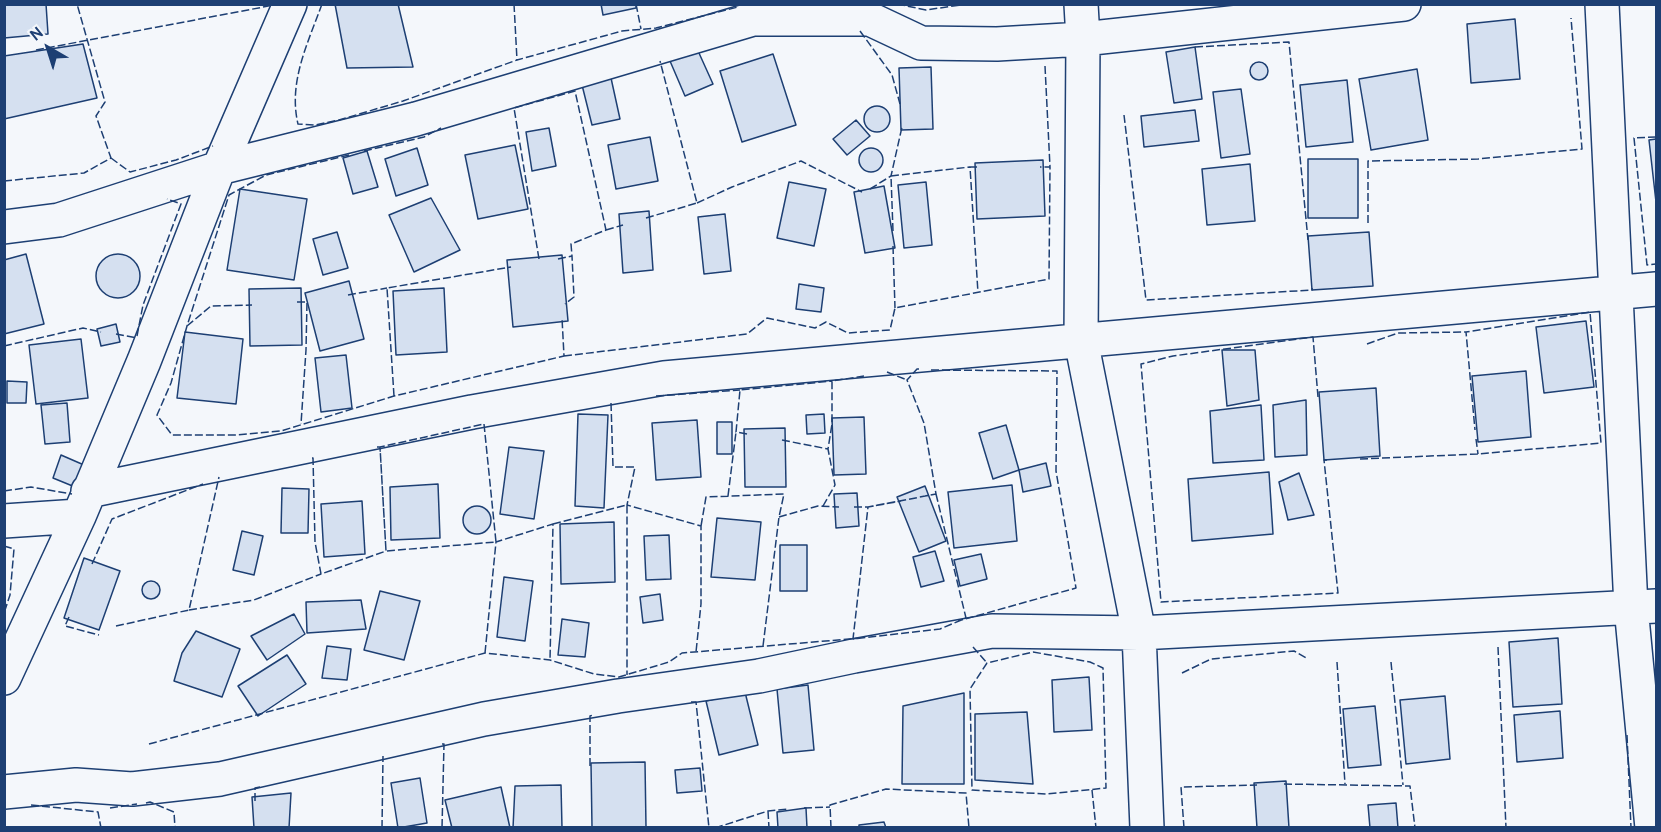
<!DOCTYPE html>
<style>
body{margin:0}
#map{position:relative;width:1661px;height:832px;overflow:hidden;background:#f4f7fb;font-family:Cabin,sans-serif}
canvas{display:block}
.frame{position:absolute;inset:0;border:6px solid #1d3f73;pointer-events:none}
.north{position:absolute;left:18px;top:18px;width:60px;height:60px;-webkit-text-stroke:4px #f4f7fb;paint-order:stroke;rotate:321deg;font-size:16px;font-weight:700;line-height:24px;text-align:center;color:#1d3f73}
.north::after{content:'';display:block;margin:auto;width:21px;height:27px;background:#1d3f73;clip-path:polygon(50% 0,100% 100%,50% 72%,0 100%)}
</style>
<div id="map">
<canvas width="1661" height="832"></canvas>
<div class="frame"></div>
<div class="north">N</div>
</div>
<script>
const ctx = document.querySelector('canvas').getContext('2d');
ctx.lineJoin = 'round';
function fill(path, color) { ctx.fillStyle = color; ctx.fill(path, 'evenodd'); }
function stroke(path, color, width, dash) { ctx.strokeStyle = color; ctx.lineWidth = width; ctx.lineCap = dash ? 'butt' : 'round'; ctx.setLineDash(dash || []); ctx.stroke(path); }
const building = new Path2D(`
 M4,4H46L48,34L4,38Z
 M335,4H398L413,67L347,68Z
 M601,4H636V8L603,15Z
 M1515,19L1520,79L1471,83L1467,24Z
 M694,42L713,84L685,96L667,54Z
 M83,44L97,98L4,119V56Z
 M1195,47L1202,99L1174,103L1166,52Z
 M773,54L796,125L742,142L720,71Z
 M1250 71a9 9 0 1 1 18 0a9 9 0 1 1-18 0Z
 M931,67L933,129L901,130L899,68Z
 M1417,69L1428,140L1371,150L1359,79Z
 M611,78L620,119L592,125L582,85Z
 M1347,80L1353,142L1306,147L1300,85Z
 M1241,89L1250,154L1221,158L1213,92Z
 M864 119a13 13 0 1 1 26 0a13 13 0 1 1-26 0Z
 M1195,110L1199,141L1144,147L1141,116Z
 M856,120L870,136L847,155L833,139Z
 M549,128L556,166L532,171L526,132Z
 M650,137L658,181L616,189L608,145Z
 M1656,139V202L1649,140Z
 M515,145L528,209L478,219L465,155Z
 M417,148L428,185L396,196L385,159Z
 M859 160a12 12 0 1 1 24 0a12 12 0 1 1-24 0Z
 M367,151L378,187L353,194L343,158Z
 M1308,159H1358V218H1308Z
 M1043,160L1045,216L977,219L975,163Z
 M1250,164L1255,221L1207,225L1202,169Z
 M789,182L826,189L814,246L777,238Z
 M926,182L932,245L904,248L898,185Z
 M884,186L895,248L865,253L854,192Z
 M240,189L307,199L294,280L227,270Z
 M431,198L460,250L414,272L389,215Z
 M649,211L653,270L623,273L619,214Z
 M725,214L731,271L704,274L698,217Z
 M337,232L348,268L323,275L313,239Z
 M1369,232L1373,286L1312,290L1308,236Z
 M26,254L44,324L4,334V260Z
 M96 276a22 22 0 1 1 44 0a22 22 0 1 1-44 0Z
 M562,255L568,321L513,327L507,260Z
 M349,281L364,339L320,351L305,293Z
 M799,284L824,288L821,312L796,309Z
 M301,288L302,345L250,346L249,289Z
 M444,288L447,352L396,355L393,291Z
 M1586,321L1594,387L1544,393L1536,327Z
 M116,324L120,342L101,346L97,329Z
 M185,332L243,339L236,404L177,398Z
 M81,339L88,398L36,404L29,345Z
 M1222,350H1255L1259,400L1227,406Z
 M346,355L352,408L321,412L315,358Z
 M1526,371L1531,437L1478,442L1472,376Z
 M7,381L27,382L26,403H7Z
 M1376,388L1380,456L1324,460L1319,392Z
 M1306,400L1307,455L1275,457L1273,405Z
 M67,403L70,442L45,444L41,405Z
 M1261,405L1264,460L1213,463L1210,411Z
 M578,414L608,415L604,508L575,506Z
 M824,414L825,433L807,434L806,415Z
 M864,417L866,474L834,475L832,418Z
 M697,420L701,477L656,480L652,423Z
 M717,422H732V454H717Z
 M1006,425L1019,470L993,479L979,433Z
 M785,428L786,487H745L744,429Z
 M509,447L544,451L534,519L500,514Z
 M61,455L84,465L75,487L53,478Z
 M1046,463L1051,486L1023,492L1019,470Z
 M1269,472L1273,534L1192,541L1188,479Z
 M1299,473L1314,515L1288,520L1279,482Z
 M438,484L440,538L391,540L390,487Z
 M1012,485L1017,541L954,548L948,492Z
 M925,486L946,541L919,552L897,497Z
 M282,488L309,489L308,533H281Z
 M857,493L859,526L836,528L834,494Z
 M362,501L365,554L324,557L321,504Z
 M463 520a14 14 0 1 1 28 0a14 14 0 1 1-28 0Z
 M717,518L761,522L755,580L711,577Z
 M614,522L615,582L561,584L560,524Z
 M242,531L263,536L254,575L233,570Z
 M669,535L671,579L646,580L644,536Z
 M780,545H807V591H780Z
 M935,551L944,581L921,587L913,557Z
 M981,554L987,579L960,586L954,560Z
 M84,558L120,571L99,630L64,618Z
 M504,577L533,581L525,641L497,637Z
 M142 590a9 9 0 1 1 18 0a9 9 0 1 1-18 0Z
 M380,591L420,601L404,660L364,650Z
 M660,594L663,620L643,623L640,597Z
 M361,600L366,629L307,633L306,602Z
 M294,614L305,634L267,660L251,636Z
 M562,619L589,623L585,657L558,655Z
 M196,631L240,649L222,697L174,681L182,653Z
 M1558,638L1562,704L1513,707L1509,642Z
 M327,646L351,649L347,680L322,678Z
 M287,655L306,684L258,716L238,686Z
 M1089,677L1092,730L1054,732L1052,680Z
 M808,685L814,750L783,753L777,689Z
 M745,692L758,745L719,755L706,701Z
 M964,693V784H902L903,706Z
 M1445,696L1450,759L1406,764L1400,700Z
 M1375,706L1381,765L1348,768L1343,709Z
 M1560,711L1563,758L1517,762L1514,715Z
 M1027,712L1033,784L975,780V714Z
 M645,762L646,827H592L591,763Z
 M700,768L702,791L677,793L675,770Z
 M420,778L427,823L398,828L391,783Z
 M1286,781L1289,828H1257L1254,783Z
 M561,785L562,828H513L515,786Z
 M501,787L510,828H452L445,800Z
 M291,793L289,828H254L252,797Z
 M1396,803L1398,828H1370L1368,805Z
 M806,808L807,828H778L777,812Z
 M884,822L886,828H859V825Z`);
fill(building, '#d5e0f0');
stroke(building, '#1d3f73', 1.5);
const minor = new Path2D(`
 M1081,4L1083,39L1081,340L1139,633L1147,828
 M1602,4L1631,607L1652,828
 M4,227L59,220L219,168L416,119L753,19H870L921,43L997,44L1083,39L1404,4
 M88,491L472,412L664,378L1656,289
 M4,521L79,516
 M4,678L79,516L144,361L219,168L290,4
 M4,792L76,785L132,789L220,779L484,719L618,696L759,676L854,656L992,631L1139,633L1656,606`);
stroke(minor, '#1d3f73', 36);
stroke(minor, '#f4f7fb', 33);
stroke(new Path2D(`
 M322,4C308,43 288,82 298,124L315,125L339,120L403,101L517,60L622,31L656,28L738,7
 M514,4L517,60
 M636,4L641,29
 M897,4L926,10L967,4
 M860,31L892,75L900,104
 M1195,47L1289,42L1308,240
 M36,50L274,5
 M1045,66L1050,167
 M1124,115L1146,300L1312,290V288
 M1656,137L1634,138L1647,265L1656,264
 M364,151L424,137L441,128
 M349,155L266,175L229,195L187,326L171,383L157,415L172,435H236L281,431L394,396L564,356L562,318
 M111,158L130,172L176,160L213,146
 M977,167H970L978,293
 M4,181L84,173L111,158L96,116L105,102L77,4
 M870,189L891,176L902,127
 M697,203L732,187L801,161L862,192
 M646,218L697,203L660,61
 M1368,223V161L1478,159L1582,149L1571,18
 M606,230L623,225
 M893,231L891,176L970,167
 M893,246L895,308
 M539,259L514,108L575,91L606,230L571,244L572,256
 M558,259L572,256L574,297L565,304
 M348,295L387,288
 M297,302H307L306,350L301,424
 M187,326L211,306L252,305
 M116,334L137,338
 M137,336L143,305L181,204L167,199
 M1367,344L1398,333L1466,332
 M4,346L83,328L101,332
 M564,356L747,334L767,318L815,328L826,322L848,333L890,330L895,308L1049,279L1050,167H1040
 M919,369H917L907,380L924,423L936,494L925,496
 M931,370L1057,371L1056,471L1076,588L958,621
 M887,372L907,380
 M394,396L387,288L511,267
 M656,396L740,390
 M1318,397L1313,337L1173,356L1141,364L1161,602L1338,593L1324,460H1327
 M611,403L613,467H635L627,505L701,526V604L696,652
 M484,424L496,542L386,551L380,447Z
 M747,434L736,432L740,390L832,381
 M1476,439L1478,454
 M782,440L828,449
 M312,458H313L315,542L321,574L386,551L380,447H377
 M1360,459L1478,454L1601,443L1590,312L1466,332L1475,430
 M4,491L31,487L72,494
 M936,494L966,618L940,629L853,639L868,507Z
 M728,496L736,432
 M823,506L835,485L828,449L832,424V381L864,376
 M854,507H868L901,501
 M779,517L818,506L839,507
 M553,524L627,505V675
 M701,526L706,497L784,494L779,517L763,646
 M4,546L14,549L10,595L4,613
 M92,564L112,519L203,484
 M189,610L254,600L321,574
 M69,617L65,626L99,635
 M116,626L189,610L219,477
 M973,647L987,663
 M1498,647L1506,828
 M1033,652L1090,662L1103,668L1106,788L1047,794L972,790L970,689L987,663Z
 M485,653L496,542L553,524L550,660
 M1337,662L1345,784
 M1391,662L1403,785
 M1182,673L1211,659L1294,651L1308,659
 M691,702H696L709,828
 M1627,735L1631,828
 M149,744L485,653L550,660L594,674L619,677L669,662L682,653L861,638
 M442,744H444L442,828
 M590,766V716L593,715
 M1284,784L1410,786L1415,828
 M1092,790L1096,828
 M255,801V788L260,787
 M146,803L150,802L174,812L175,828
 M31,805L98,812L101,828
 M110,808L137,804
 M804,808L830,807
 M768,811L769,828
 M382,828L383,756
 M715,828L768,811L789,809
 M831,828L830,805L886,789L966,793L969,828
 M1184,828L1181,787L1257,785`), '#1d3f73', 1.5, [8, 3]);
</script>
